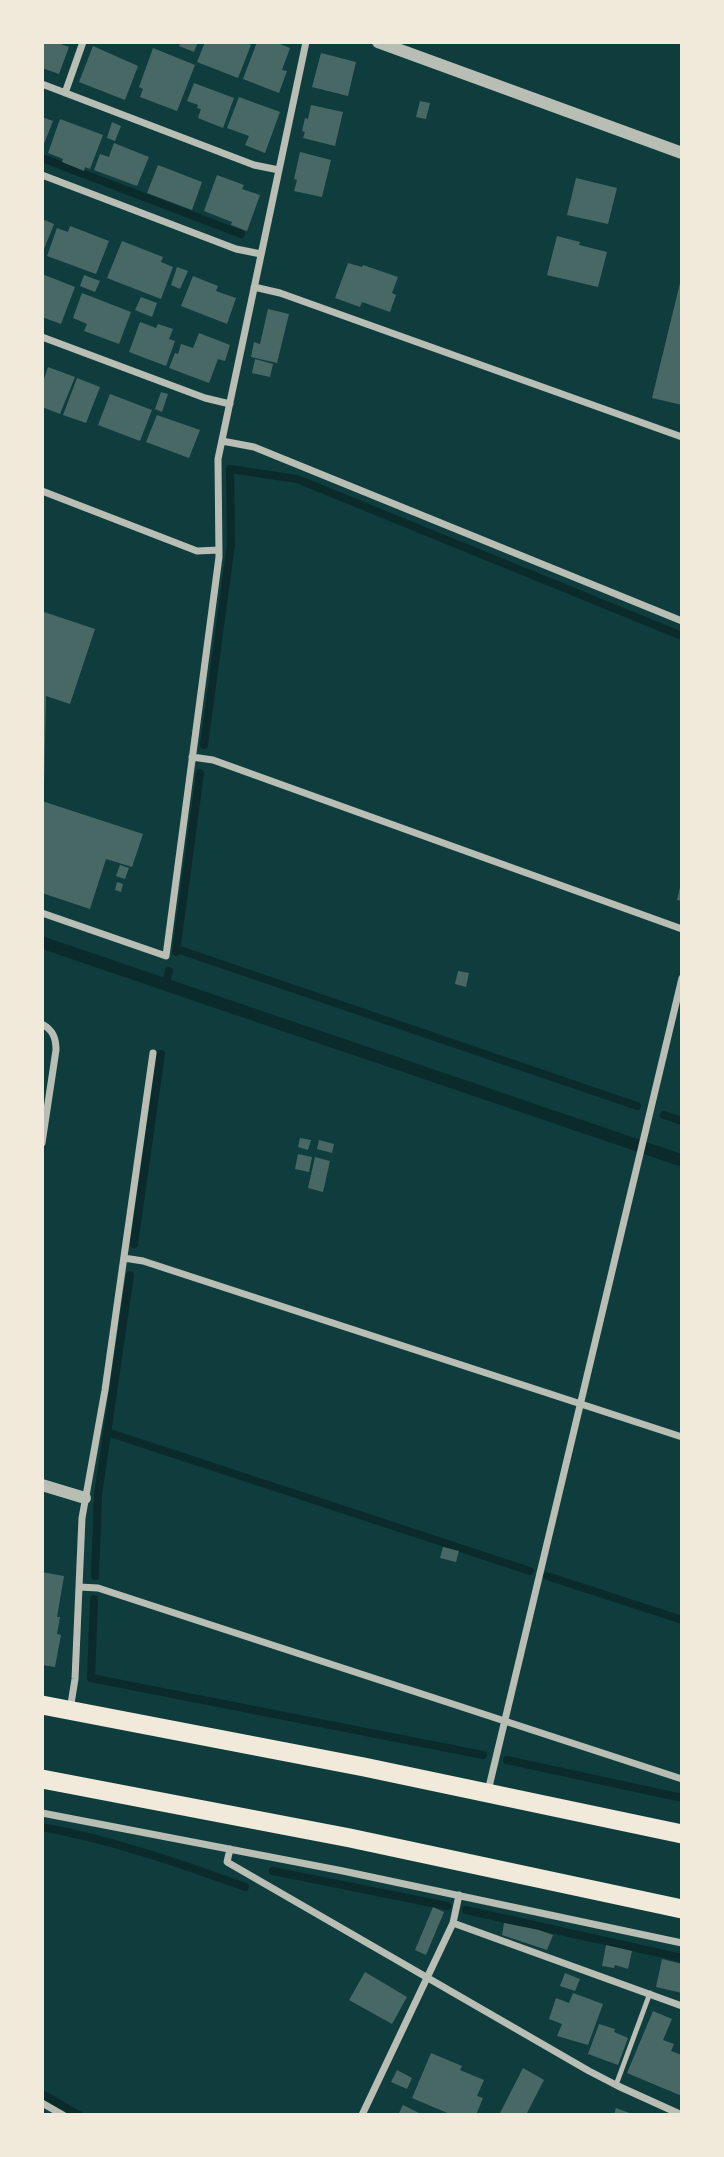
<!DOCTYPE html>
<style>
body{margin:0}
#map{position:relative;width:724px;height:2157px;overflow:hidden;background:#0f3d3e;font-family:Montserrat,sans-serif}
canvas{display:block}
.frame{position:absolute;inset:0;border:44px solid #f1e9da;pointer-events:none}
</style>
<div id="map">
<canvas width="724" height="2157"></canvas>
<div class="frame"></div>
</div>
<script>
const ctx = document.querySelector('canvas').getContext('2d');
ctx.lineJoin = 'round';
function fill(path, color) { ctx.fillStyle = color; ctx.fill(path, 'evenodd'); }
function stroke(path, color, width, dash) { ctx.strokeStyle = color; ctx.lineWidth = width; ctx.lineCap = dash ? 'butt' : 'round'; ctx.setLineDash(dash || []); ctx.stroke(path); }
fill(new Path2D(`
 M42,936L682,1154V1167L42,949Z`), '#0a2a2b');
stroke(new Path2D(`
 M42,158L241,234
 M204,745L231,544L230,469L297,479L682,636
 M177,949L637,1106
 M176,952L200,773
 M165,985L169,971
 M664,1115L682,1121
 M134,1244L161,1054
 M107,1432L530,1571
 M95,1576L98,1495L130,1275
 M547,1576L682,1620
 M94,1599L91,1678L483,1755
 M507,1760L682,1798
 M42,1827C112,1840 179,1863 245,1887
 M273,1871L447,1906
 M466,1910L682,1958
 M42,2094L79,2115`), '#0a2a2b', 8);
fill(new Path2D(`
 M42,42H55L69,47L59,74L42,68Z
 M181,42H198L194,52L179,46Z
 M205,42H244L251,45L238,78L197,62Z
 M257,42H275L290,48L282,70L287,71L279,93L243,79Z
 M93,46L138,66L125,100L79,82Z
 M153,48L195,65L177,111L140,97L143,89L139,87Z
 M321,53L356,62L348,96L312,87Z
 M194,83L234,98L223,128L198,118L201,109L197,108L198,105L187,101Z
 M239,97L280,112L265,153L245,145L249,136L227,128Z
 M420,101L430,103L426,119L416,117Z
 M311,105L343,112L335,146L303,138L305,132L302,131L305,118L308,119Z
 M42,117L53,121L42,149Z
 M60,119L103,135L90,169L85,167L84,171L62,162L63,159L48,153Z
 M112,122L121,126L115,141L107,138Z
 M114,143L149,157L137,186L94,170L100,154L109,157Z
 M300,152L331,160L322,197L294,191L297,180L294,179Z
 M158,165L202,182L192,210L147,193Z
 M217,175L244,185L242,189L260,195L247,231L231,225L232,222L204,211Z
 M576,178L617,188L608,224L567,215Z
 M42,219L54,224L42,254Z
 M70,226L109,241L96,274L47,256L57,228L68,232Z
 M557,236L580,242L579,245L607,252L598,287L547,275Z
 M122,241L163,257L161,262L173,267L161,299L107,278Z
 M348,263L362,267L363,265L398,277L392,293L396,295L390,312L362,302L360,307L335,298Z
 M177,267L188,271L180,289L171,285Z
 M42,274L75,287L61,324L42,317Z
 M84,275L100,281L95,292L80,286Z
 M193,276L218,286L216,291L236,298L227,324L181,306Z
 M681,279H682V405L652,398Z
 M82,293L131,312L119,344L84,331L87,324L73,318Z
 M141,297L157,303L152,317L135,310Z
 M268,309L289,314L277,363L251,357L254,342L260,344Z
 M140,322L156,328L158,324L173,329L169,339L175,341L166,366L129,352Z
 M199,333L230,345L225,361L218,359L209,383L169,368L175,353L178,354L181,344L193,348Z
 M255,359L273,364L270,377L252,373Z
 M48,367L75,377L60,414L42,407V385Z
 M77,378L100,387L86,423L63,415Z
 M161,392L168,394L162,412L155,409Z
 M110,394L152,410L140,441L98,425Z
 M157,415L200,430L189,458L146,442Z
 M44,612L95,629L70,704L46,696L44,787H42Z
 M42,801L143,834L132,867L106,859L90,909L42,893Z
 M120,865L129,868L125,879L116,876Z
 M117,882L123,884L121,892L115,890Z
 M681,883H682V901L677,900Z
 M458,971L469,973L466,987L455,984Z
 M300,1138L311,1140L308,1150L298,1147Z
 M319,1140L334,1144L332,1153L317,1149Z
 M298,1154L312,1157L309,1172L295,1169Z
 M315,1157L330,1161L323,1192L308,1188Z
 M443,1547L459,1551L456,1562L440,1558Z
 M42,1572L64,1576L57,1617H60L57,1634L61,1635L55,1667L42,1665Z
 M433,1907L444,1912L426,1955L415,1950Z
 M504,1923L539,1930L553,1935L547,1950L502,1935Z
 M606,1945L632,1951L628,1969L615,1965L614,1968L602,1966Z
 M662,1959L682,1964V1993L656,1987Z
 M365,1972L407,1997L392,2024L349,2000Z
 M565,1973L580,1979L575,1991L560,1986Z
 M573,1993L603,2004L588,2045L557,2036L562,2024L549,2019L556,1998L569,2003Z
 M653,2011L672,2019L663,2040L674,2044L671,2051L682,2055V2096L627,2073Z
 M599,2024L615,2029L614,2032L628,2038L618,2065L588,2054Z
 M431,2053L462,2066L460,2070L484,2080L477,2096L483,2098L476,2115H452L412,2098Z
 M523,2068L544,2080L526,2115L518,2113L499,2115Z
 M397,2070L412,2078L407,2089L391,2082Z
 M403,2105L423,2115H398Z
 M616,2108L635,2115H614Z`), '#486865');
stroke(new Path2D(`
 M616,2085L650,1993`), '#b8beb3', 5);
stroke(new Path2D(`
 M42,84L254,165L279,170
 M65,93L83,42
 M42,175L236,249L261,254
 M254,287L280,293L682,437
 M42,337L205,398L230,404
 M222,441L254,447L682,621
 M42,491L197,551L219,550
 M192,757L213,760L682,929
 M42,913L166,956L219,557L218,459L306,42
 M42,1024C53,1030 56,1038 56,1050L42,1143
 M124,1258L143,1261L682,1437
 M79,1587L98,1588L682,1779
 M70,1710L75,1679L82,1518L105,1390L153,1053
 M488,1791L682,978
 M42,1813L343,1871L682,1943
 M230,1849L227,1862L589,2071L618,2086L682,2115
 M453,1923L682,2006
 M42,2103L63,2115
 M362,2115L453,1923L459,1895`), '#b8beb3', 7);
stroke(new Path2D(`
 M378,42L682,153
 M42,1485L85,1498`), '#b8beb3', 12);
stroke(new Path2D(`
 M42,1705L364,1767L682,1834
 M42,1779L350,1838L682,1909`), '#f1e9da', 19);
</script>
